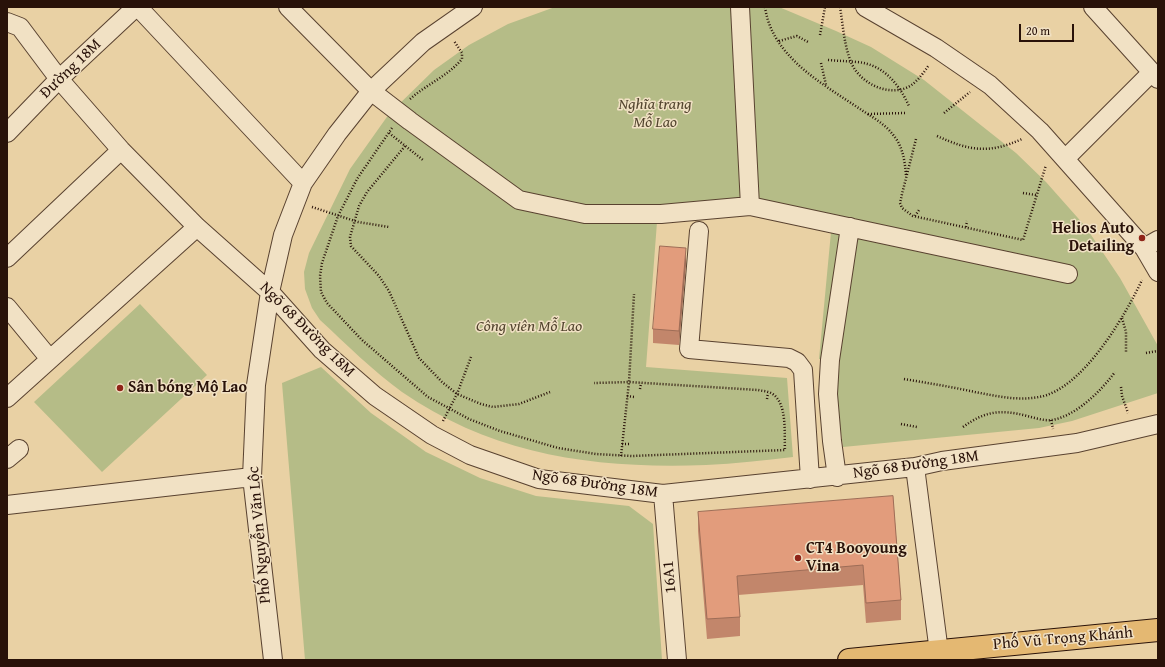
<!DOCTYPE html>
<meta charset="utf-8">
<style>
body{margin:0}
#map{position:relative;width:1165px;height:667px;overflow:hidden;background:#e9d1a4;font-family:"Gentium Book Plus",serif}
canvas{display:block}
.frame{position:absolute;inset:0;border:8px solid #291209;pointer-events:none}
.scale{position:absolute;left:1019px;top:24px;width:55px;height:18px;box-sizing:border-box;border:2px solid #291209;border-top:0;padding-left:5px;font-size:12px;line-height:14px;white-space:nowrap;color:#291209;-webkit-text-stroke:3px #f1e1c4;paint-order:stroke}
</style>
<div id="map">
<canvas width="1165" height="667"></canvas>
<div class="frame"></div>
<div class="scale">20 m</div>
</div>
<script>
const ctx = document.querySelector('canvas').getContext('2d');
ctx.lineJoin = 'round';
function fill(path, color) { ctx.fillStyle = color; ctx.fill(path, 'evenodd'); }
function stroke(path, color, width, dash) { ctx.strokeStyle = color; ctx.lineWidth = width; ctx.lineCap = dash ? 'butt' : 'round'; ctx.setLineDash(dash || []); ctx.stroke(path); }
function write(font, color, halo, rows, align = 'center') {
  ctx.font = font + ' "Gentium Book Plus",serif'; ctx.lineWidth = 3; ctx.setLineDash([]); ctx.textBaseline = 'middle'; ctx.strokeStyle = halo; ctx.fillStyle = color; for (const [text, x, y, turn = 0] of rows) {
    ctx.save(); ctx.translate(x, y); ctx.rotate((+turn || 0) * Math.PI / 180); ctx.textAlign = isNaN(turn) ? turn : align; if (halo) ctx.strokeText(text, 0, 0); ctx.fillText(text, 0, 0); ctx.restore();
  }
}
fill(new Path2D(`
 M555,7H779L836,31L871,47L924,80L1016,153L1046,182L1085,226L1120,278L1158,346V393L1072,421L1039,428L843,447L836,398L840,362L819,359L831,232L762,214L657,222L646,367L787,378L793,457C764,460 735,464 706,465C596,469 495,456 402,392C373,371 346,344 320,320L312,308L305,289L304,272L309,253L350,169L389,114L434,70L469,45L508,24Z
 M140,304L207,375L102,472L34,402Z
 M321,367L371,413L426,452L480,478L536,496L629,506L653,524L662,660H305L282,383Z`), '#b5bc87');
const minor = new Path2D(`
 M138,7L303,183
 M288,7L371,91L410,121L519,200L585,214H661L750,206L1068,274
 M740,7L750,206
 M865,7L936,48L990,85L1040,131L1144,248L1158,272
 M1093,7L1158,79
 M7,22L20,27L59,79L121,150L197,227L270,292L322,350L375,396L432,435L470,455L539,479L663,494L915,467L942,461L1077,443L1158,424
 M7,133L59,79L136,7
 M1065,159L1152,72
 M699,231L689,349L789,358L797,362L803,370L810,479
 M1144,248L1158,240
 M7,258L121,150
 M7,307L49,358
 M7,398L197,227
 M7,459L19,449
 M915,467L940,660
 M837,477L832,441L828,394L830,360L850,227
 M663,494L677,660
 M7,505L252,477
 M273,660L252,477L256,385L270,292L283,235L303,183L337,134L371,91L423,42L473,7`);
const major = new Path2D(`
 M849,660L1158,630`);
stroke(minor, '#594230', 20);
stroke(major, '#291209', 24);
stroke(new Path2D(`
 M765,7C772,58 825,85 863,111C874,118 886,125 894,136C903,147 905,162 906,176
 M840,7C843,25 844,45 851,62C859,83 889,98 910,86C918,81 924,72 929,65
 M820,35L825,7
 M779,41L797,36L808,42
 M828,60C838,61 847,61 857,62C883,64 899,84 909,106
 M821,63L826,85
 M410,99C427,84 448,76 462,59V53L454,41
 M944,113L970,92
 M868,114L905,113
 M392,128L357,179L338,216L322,263L320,276L321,292L327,303L362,340L428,397L469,419L500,431L558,448L596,454L632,456L785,450C784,434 788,402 771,393C767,391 762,391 758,390L629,382L594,383
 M389,133L423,160
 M937,136C970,151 989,154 1022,139
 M916,139L902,194L900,203L902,208L913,216L1023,240L1046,165
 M405,146L367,192L359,206L350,237L351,246L379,276L389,291L419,358L442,382L457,394L481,404L493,407L519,404L550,392
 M1023,193L1036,195
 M312,207L358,222L389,227
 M915,216L919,210
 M966,227L967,221
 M1122,318L1126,332V353
 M1146,353L1158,351
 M904,379C928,383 952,387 975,392C996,396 1017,401 1039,397C1082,390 1125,316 1142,280
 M1121,387L1122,396L1128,413
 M640,389L641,383
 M627,396L634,397
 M767,399L768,393
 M1051,420L1053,429
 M443,421L457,394L471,357
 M901,424L917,427
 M963,427C985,411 1001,409 1027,416C1035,418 1044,421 1052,420C1076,416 1101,391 1115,372
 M622,444H629
 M621,456L629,382L634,294`), '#291209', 2.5, [1, 2]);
stroke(minor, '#f1e1c4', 18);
stroke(major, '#e4b872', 22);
fill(new Path2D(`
 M686,263L679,345L653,343V329Z
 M893,496L901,600V620L866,623L863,585L738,595L740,617V636L707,639L698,531V512Z`), '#c2866b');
fill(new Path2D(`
 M686,248V263L679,345V331Z`), '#9e6d57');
const building = new Path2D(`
 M660,246L686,248L679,331L653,329Z
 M893,496L901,600L866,603L863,565L737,576L740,617L707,619L698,512Z`);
fill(building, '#e29c7c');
stroke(building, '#9e6d57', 1);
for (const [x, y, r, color] of [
 [1142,238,4,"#8f2418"],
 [120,388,4,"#8f2418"],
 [798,558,4,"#8f2418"]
]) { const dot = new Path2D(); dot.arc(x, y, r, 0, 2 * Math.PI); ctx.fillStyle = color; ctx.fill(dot); stroke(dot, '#f1e1c4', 1.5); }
write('16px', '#291209', '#f1e1c4', [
 ["Đường 18M",71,69,-44],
 ["Ngõ 68 Đường 18M",307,330,45],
 ["Ngõ 68 Đường 18M",916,465,-8],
 ["Ngõ 68 Đường 18M",595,484,8],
 ["Phố Nguyễn Văn Lộc",260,535,-95],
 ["16A1",670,577,-95],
 ["Phố Vũ Trọng Khánh",1063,639,-5]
]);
write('italic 16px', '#53452f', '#f1e1c4', [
 ["Nghĩa trang",655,105],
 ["Mỗ Lao",655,123],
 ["Công viên Mỗ Lao",529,327]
]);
write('bold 16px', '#291209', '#f1e1c4', [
 ["Helios Auto",1134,229,"right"],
 ["Detailing",1134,247,"right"],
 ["Sân bóng Mộ Lao",128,388],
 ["CT4 Booyoung",806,549],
 ["Vina",806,567]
], 'left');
</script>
